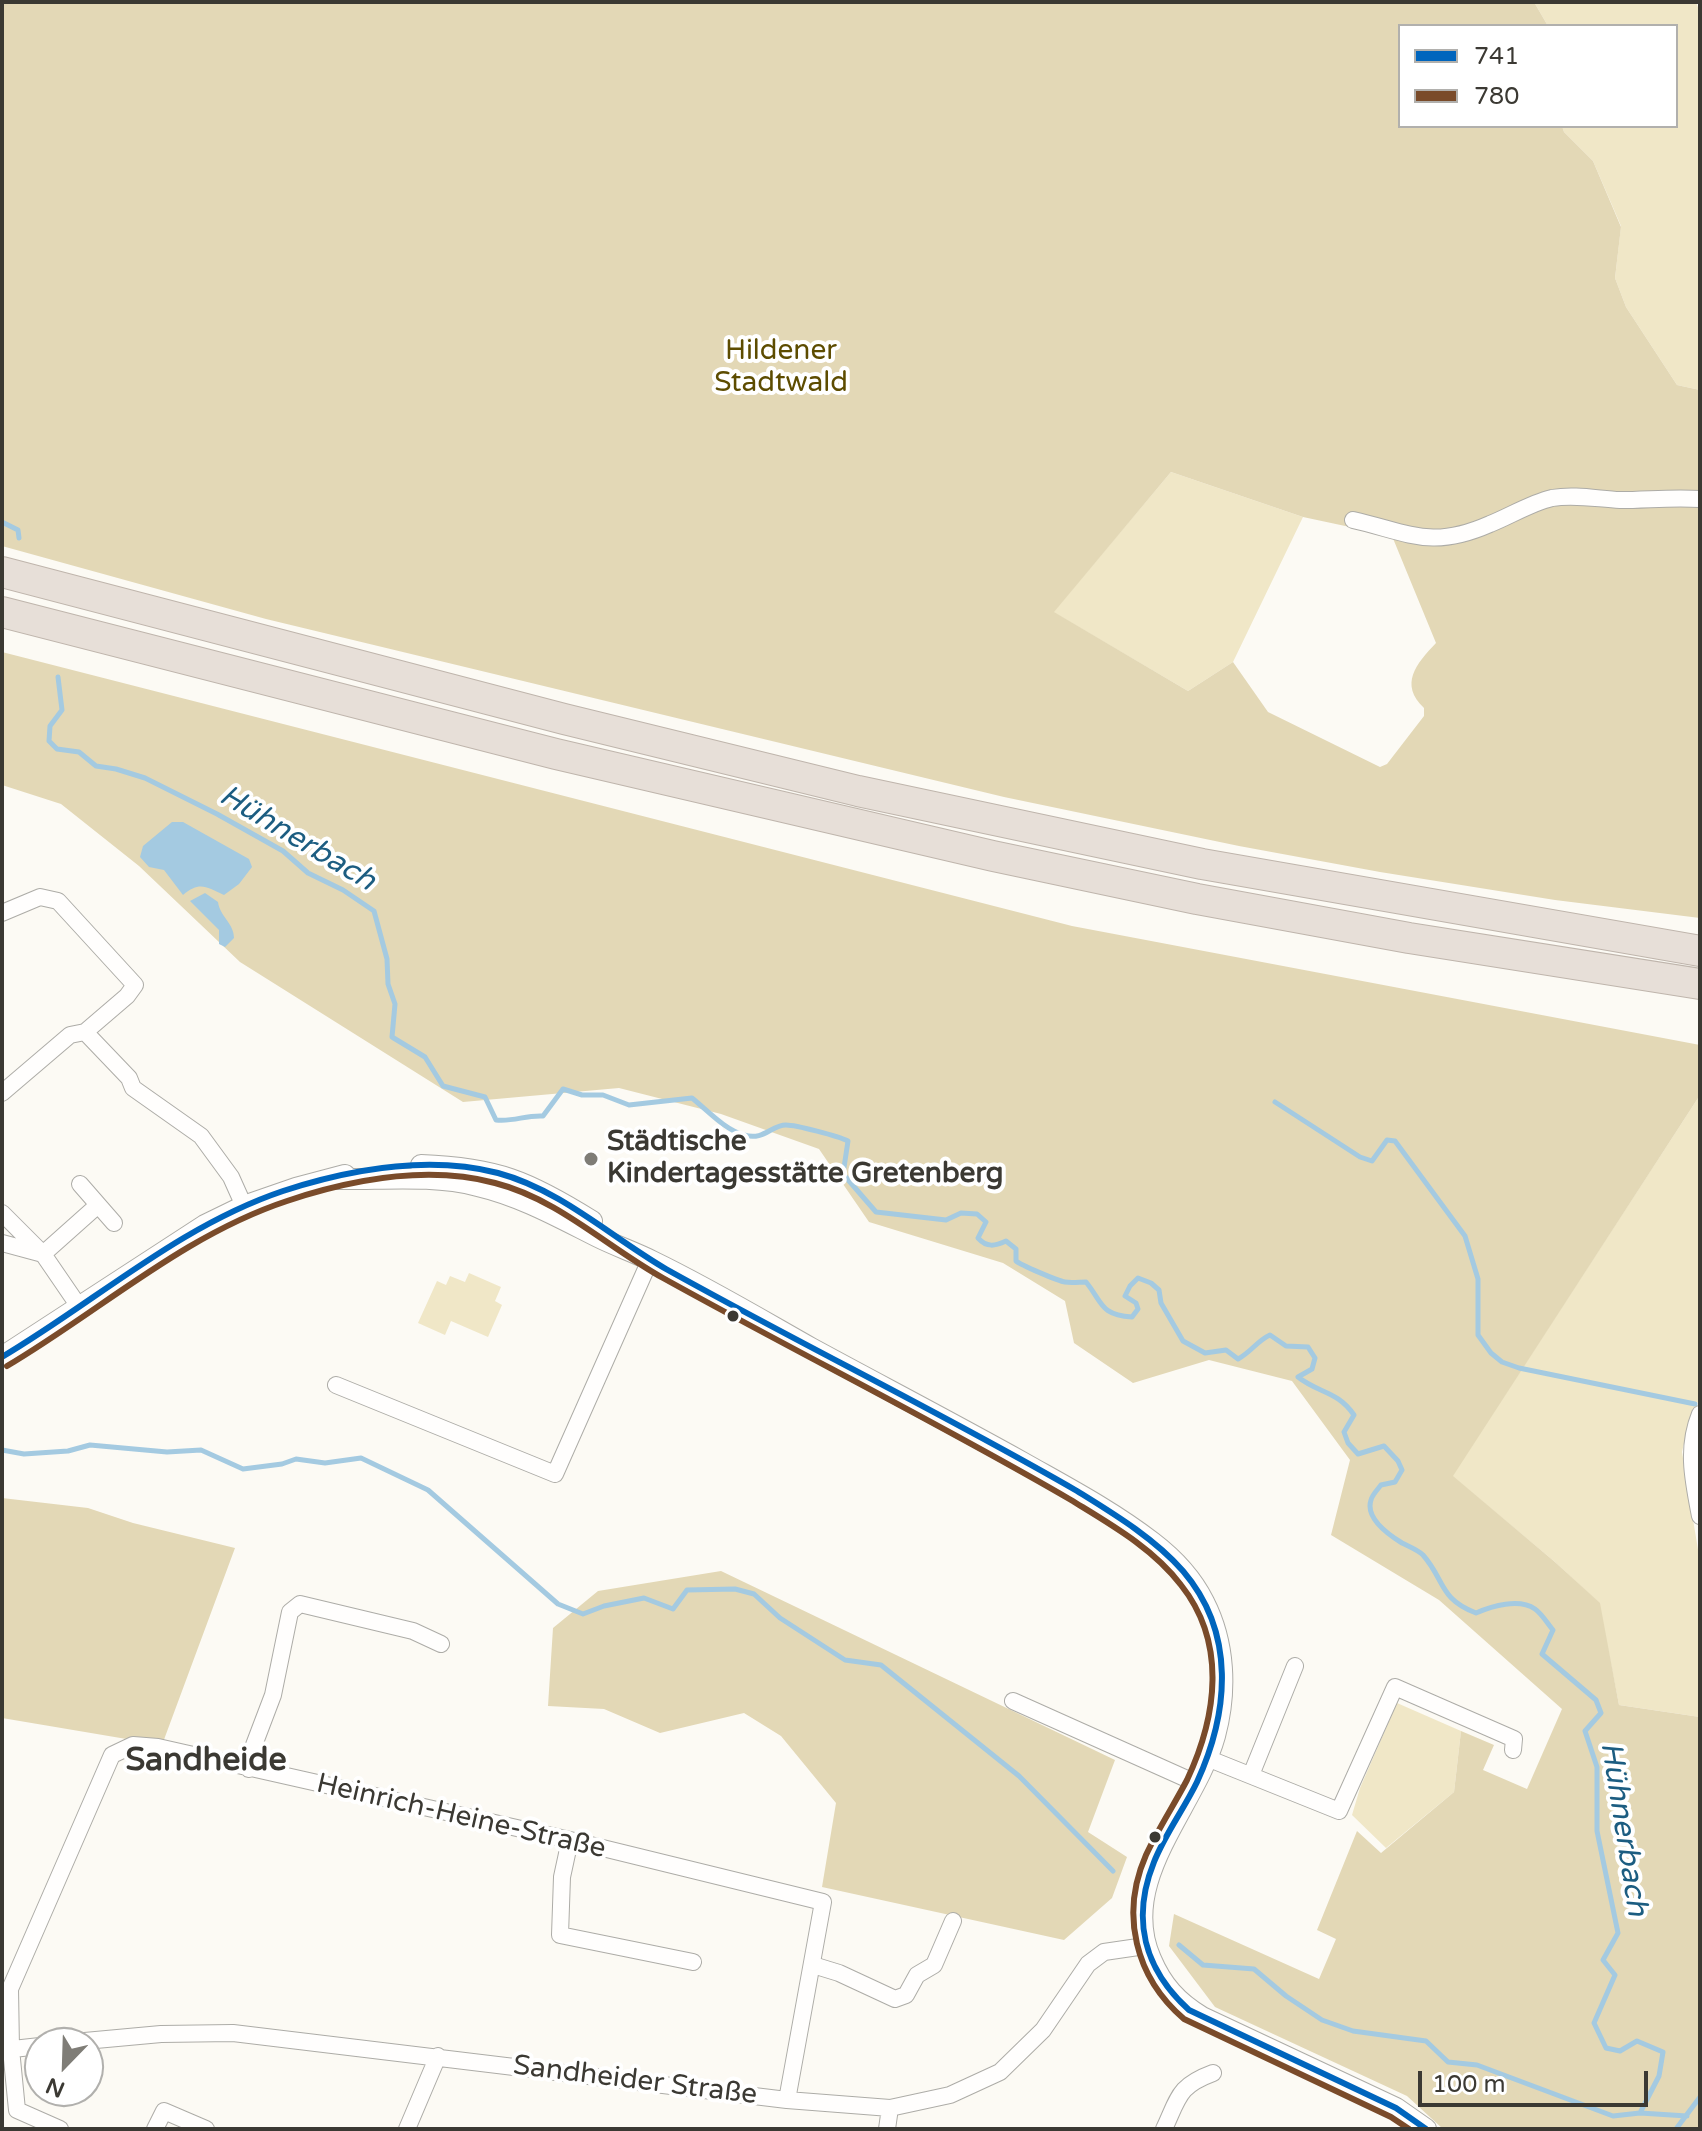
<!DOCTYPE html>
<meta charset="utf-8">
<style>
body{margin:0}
#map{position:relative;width:1702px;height:2131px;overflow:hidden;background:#fcfaf4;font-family:"Varela Round",sans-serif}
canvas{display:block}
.frame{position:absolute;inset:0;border:4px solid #3b3933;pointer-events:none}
.legend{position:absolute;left:1398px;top:24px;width:280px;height:104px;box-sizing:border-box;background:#fff;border:2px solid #b1b0ad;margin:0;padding:10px 14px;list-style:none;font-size:24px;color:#3b3933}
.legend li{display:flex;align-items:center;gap:16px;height:40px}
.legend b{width:40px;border:2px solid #b1b0ad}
.north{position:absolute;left:24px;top:2027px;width:80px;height:80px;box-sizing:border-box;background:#fff;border:2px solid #b1b0ad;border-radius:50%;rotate:203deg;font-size:22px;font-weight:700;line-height:32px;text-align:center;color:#3b3933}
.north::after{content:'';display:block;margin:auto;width:28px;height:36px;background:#7f7d77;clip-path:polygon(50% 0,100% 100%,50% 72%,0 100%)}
.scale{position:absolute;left:1418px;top:2071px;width:230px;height:36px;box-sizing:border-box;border:4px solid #3b3933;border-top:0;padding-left:10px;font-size:24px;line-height:28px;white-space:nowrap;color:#3b3933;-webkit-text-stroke:6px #fff;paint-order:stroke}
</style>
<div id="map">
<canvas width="1702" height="2131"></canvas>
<div class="frame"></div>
<ul class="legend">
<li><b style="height:10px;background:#0065bd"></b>741</li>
<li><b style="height:10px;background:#7a4b2a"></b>780</li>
</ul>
<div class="north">N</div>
<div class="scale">100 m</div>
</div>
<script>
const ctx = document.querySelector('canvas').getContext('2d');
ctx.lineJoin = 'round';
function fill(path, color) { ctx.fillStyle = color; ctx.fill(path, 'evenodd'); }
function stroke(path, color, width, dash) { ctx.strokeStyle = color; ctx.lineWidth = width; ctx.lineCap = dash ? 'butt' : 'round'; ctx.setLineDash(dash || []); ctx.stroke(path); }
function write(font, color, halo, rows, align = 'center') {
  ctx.font = font + ' "Varela Round",sans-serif'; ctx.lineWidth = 8; ctx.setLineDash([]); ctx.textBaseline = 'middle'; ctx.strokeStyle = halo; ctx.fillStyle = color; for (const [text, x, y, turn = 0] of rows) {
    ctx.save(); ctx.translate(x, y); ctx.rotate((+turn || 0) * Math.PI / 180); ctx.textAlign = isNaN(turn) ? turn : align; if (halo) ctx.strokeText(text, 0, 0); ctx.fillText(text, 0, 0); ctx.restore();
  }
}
fill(new Path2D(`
 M1534,2H1696L1700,13V390L1677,385L1626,307L1615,278L1621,226L1593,161L1564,132L1562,126H1676V26H1548Z
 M1171,472L1303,517L1233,662L1188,691L1053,612Z
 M1700,1095V1397L1688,1425L1682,1452L1700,1562V1717L1619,1705L1599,1603L1555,1562L1452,1476Z
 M469,1273L501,1287L495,1301L502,1305L488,1337L451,1321L445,1335L418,1323L437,1281L446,1285L450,1276L465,1282Z
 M1397,1703L1461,1731L1454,1792L1386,1848L1352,1815L1360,1788Z`), '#f0e7c7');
fill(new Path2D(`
 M2,2H1534L1548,26H1400V126H1562L1564,132L1593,161L1621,227L1615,278L1626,307L1677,385L1700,390V918L1555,900L1380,872L1239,846L1004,797L266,619L2,546ZM1171,472L1303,517L1392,536L1436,643C1416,664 1399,684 1424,708V716L1387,764L1380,767L1268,712L1233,662L1188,691L1054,612Z
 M2,652L1072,926L1700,1045V1095L1453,1476L1555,1562L1600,1603L1619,1705L1700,1717V2129H1443L1407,2096L1215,2007L1169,1946L1174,1914L1319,1979L1336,1939L1317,1930L1357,1831L1381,1853L1454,1792L1461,1731L1494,1745L1483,1770L1527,1789L1562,1709L1439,1600L1331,1535L1350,1460L1292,1381L1209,1360L1133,1383L1074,1343L1065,1301L1003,1263L869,1222L819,1149L721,1114L619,1088L463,1102L240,962L139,866L61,804L2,785Z
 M2,1498L88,1508L133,1523L235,1548L162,1745L2,1718Z
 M721,1571L1115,1760L1088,1832L1127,1857L1112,1898L1064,1940L822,1887L836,1803L781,1736L744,1713L660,1733L604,1709L548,1706L553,1628L598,1591Z`), '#e3d8b6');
fill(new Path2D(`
 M172,822H183L249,859L252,867L239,884L224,895C206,887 200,881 183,895L164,870L149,867L140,857L143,846Z
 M205,893L218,902C220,917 234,923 234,938L225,947L219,944V930L190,901Z`), '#a4cae1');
stroke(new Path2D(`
 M2,522L18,530L19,538
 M58,677L62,710L50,726L49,741L57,749L79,752L96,766L116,769L145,778L217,814L283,851L308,873L343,890L374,911L387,959L388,984L395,1004L392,1037L425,1057L443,1086L485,1097L496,1120C514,1122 525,1115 543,1116L563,1089L582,1095H603L629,1105L692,1098C707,1110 725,1130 744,1135C764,1141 771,1125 786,1125C796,1125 838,1136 848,1141L843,1174L876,1212L946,1220L961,1213L977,1214L986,1222L978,1238C987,1248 995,1246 1006,1241L1016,1249V1261C1021,1265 1058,1281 1065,1282C1071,1283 1080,1282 1086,1282C1103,1303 1100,1315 1132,1317L1138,1309L1136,1303L1125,1296L1130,1286L1138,1278L1151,1283L1159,1290L1161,1303L1183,1341L1205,1353L1226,1350L1238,1359C1251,1352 1257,1341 1270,1335L1286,1346L1308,1347L1315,1358L1312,1369L1298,1377C1318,1393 1338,1391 1354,1415L1344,1432L1348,1443L1358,1454L1384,1446L1398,1461L1402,1470L1395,1482L1381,1485C1378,1489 1372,1495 1371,1500C1365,1518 1389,1535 1402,1543C1408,1546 1418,1550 1423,1555C1445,1580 1439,1599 1476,1613C1492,1606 1519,1598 1535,1609C1542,1614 1548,1624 1553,1630L1542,1654L1596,1700L1601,1713L1585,1731L1597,1767V1831L1618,1933L1603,1960L1615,1975L1594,2023L1606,2048L1620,2051L1637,2041L1663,2052L1659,2076L1640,2113L1687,2116
 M1275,1102L1360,1157L1372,1161L1387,1140L1395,1141L1465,1236L1478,1279V1335L1491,1353L1502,1362L1519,1368L1695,1404
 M2,1450L24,1454L68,1451L90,1445L167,1452L201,1450L243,1469L282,1464L296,1459L325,1463L361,1458L428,1490L558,1604L583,1614L604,1606L644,1598L673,1609L687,1590L735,1589L754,1594L780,1618L845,1660L881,1665L1019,1776L1113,1871
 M1179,1945L1203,1965L1254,1969L1286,1996L1322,2020L1353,2031L1426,2041L1448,2062L1477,2065L1613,2116L1640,2113
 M1676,2129L1700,2097`), '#a4cae1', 5);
const minor = new Path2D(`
 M1353,520C1410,533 1431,550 1490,524C1510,516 1531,503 1552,498C1575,494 1598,499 1620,500C1647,500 1673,497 1700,499
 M2,913L40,897L58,901L135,985L127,996L85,1032L70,1035L2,1093
 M85,1032L129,1078L133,1088L201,1136L231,1177L244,1206
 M80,1184L114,1223
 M2,1213L43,1254L80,1308
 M2,1243L43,1254L98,1205
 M336,1385L555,1474L650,1260
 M1700,1414C1686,1448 1693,1480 1700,1516
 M1013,1701L1196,1783
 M1207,1758L1339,1811L1395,1687L1514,1739L1513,1750
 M249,1769L254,1745L273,1695L290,1612L300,1604L413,1631L441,1644
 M1251,1775L1295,1666
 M570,1840L562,1877L560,1935L693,1962
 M813,1965L839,1973L895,1999L906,1995L917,1975L934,1965L953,1921
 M63,2043L161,2034L233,2033L787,2100L890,2108L950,2095L1000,2072L1043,2030L1088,1964L1104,1952L1145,1946
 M4,2050L40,2046
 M60,2129L17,2110L11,2049L10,1989L112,1755L133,1745L158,1747L570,1840L823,1902L787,2100
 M155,2129L164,2111L206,2129
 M407,2129L438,2056
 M887,2129L890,2108
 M1164,2129C1179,2097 1178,2086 1213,2073`);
const tertiary = new Path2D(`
 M421,1165C497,1168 528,1181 592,1221
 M334,1179C382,1180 431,1174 478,1186C521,1196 560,1218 598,1237C616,1246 634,1252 652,1261C706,1287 758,1318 811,1348C881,1386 952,1423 1022,1462C1066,1487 1112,1511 1152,1542C1173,1558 1192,1578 1204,1602C1225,1643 1227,1691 1215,1736C1195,1808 1116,1880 1151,1959C1162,1985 1177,2002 1202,2017L1396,2108L1426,2129
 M2,1357L205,1225L244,1206L296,1188L345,1175`);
const motorway = new Path2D(`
 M2,572L564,719L858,791L1202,864L1700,951
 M2,612L556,754L993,856L1197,899L1409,938L1700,984`);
stroke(minor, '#adaca7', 18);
stroke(tertiary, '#adaca7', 22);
stroke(motorway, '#bfb5ac', 32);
stroke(minor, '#fffefd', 16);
stroke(tertiary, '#fffefd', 20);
stroke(motorway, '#e7dfd8', 30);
stroke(new Path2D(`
 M2,1357C95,1302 179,1226 283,1191C351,1169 428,1155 498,1173C561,1190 611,1237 666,1269C802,1345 942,1413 1077,1491C1114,1514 1154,1538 1183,1571C1236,1633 1229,1712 1197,1782C1184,1809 1165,1834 1154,1862C1131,1919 1144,1969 1189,2010L1396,2108L1426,2129`), '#0065bd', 6);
stroke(new Path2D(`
 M7,1366C100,1311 184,1235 287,1201C353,1179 427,1165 495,1183C558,1199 607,1247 663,1278C798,1353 937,1422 1071,1500C1110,1524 1153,1548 1181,1585C1227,1643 1217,1716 1187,1780C1174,1805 1158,1829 1146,1855C1120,1914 1135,1977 1184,2019L1391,2117L1409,2129`), '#7a4b2a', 6);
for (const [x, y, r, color] of [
 [591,1159,8,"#7f7d77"],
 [733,1316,7,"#3b3933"],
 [1155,1837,7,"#3b3933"]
]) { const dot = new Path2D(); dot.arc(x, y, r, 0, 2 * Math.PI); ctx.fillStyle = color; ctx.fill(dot); stroke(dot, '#fff', 3); }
write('28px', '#5d4c00', '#fff', [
 ["Hildener",781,352],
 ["Stadtwald",781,384]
]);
write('bold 28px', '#3b3933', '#fff', [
 ["Städtische",607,1143],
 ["Kindertagesstätte Gretenberg",607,1175]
], 'left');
write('28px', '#3b3933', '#fff', [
 ["Heinrich-Heine-Straße",461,1817,13],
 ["Sandheider Straße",635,2081,7]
]);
write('italic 30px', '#1c5d81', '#fff', [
 ["Hühnerbach",297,839,31],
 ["Hühnerbach",1623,1829,81]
]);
write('bold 32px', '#3b3933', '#fff', [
 ["Sandheide",206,1762]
]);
</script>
